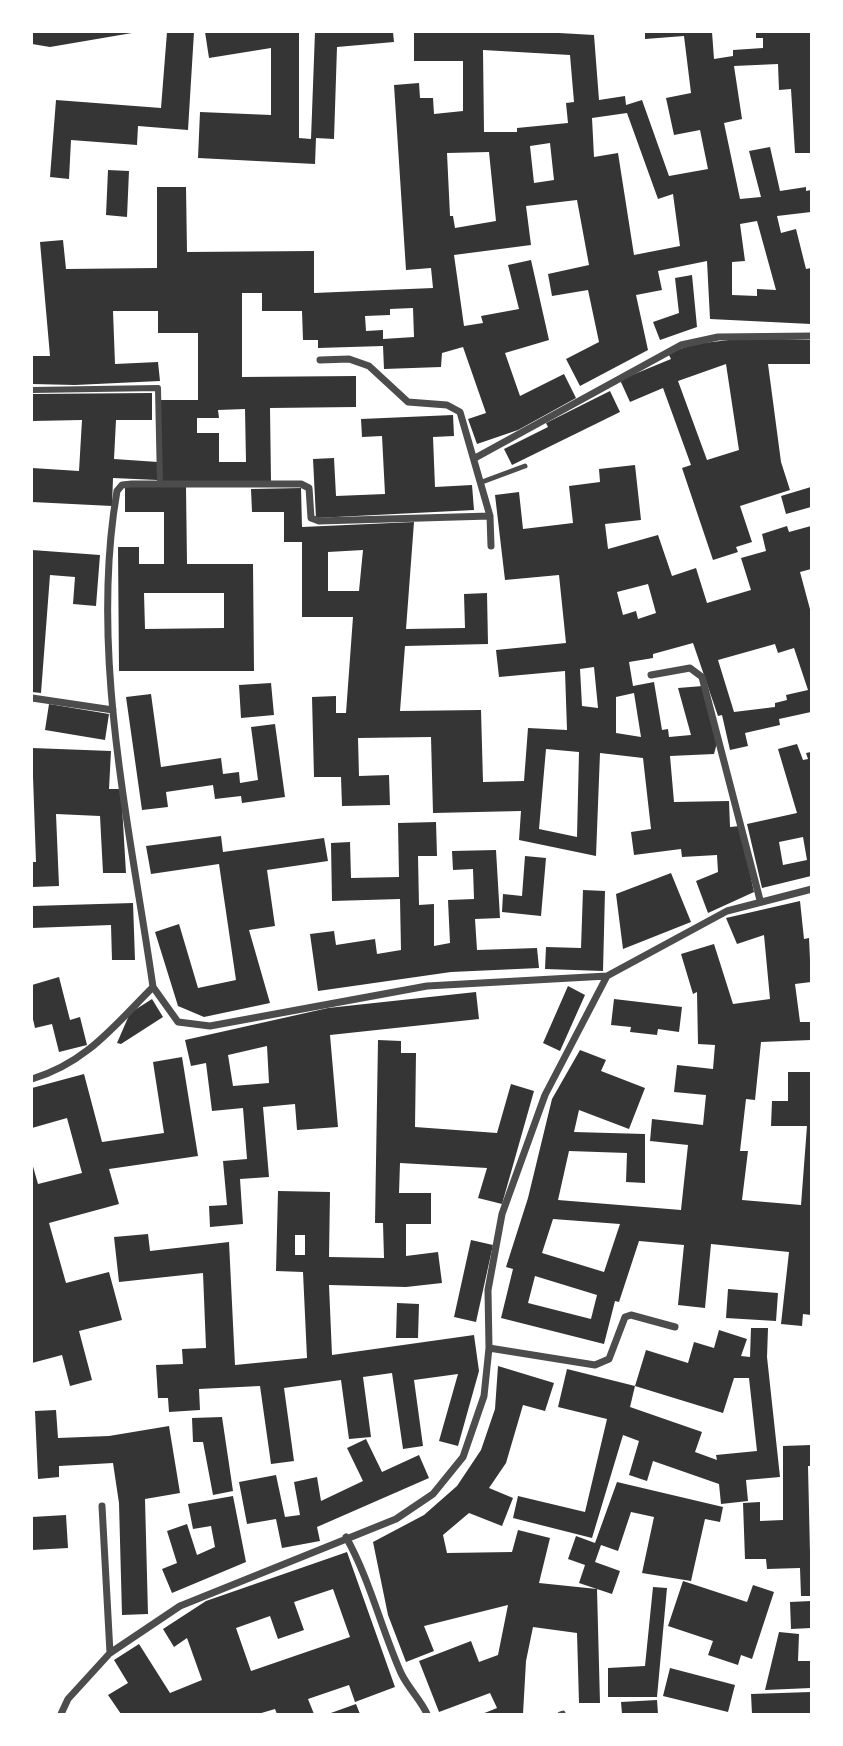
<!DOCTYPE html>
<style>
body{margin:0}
#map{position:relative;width:843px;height:1746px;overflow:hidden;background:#fff;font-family:"Fira Sans",sans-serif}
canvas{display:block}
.frame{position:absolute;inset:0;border:33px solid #fff;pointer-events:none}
</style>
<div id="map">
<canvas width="843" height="1746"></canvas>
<div class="frame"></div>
</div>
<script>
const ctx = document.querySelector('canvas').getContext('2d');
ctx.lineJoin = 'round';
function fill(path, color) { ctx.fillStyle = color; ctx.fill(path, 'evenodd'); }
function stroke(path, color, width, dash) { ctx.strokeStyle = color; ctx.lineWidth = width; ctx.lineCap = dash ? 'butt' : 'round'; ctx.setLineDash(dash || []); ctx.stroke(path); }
fill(new Path2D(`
 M32,32H132V33L50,47L32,44Z
 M167,32H194L188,130L138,126L137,145L71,140L69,179L50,177L56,100L161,108Z
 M205,32H299V138L311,139L315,32H393L394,42L337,47L334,139L316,138L315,164L198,158L200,112L271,115V48L209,58Z
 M414,32H542L594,35L599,100L625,96L626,105L642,100L669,176L708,169L700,130L674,135L666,98L691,93L684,36L645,39V32H712L714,59L733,56V50L763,48V38H756V32H811V153H795L791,89L779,90L778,64L734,66L742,119L724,123L740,199L761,197L749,151L770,147L780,191L806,187V191L811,190V212L777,216L781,233L796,229L806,269L811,268V324L710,319L707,261L658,271L662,290L636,295L648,350L580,386L566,359L599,342L588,290L552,296L548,274L589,265L577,200L526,206L531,245L454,255L464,326L483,323L481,316L519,309L508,265L531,260L549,340L505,353L520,396L564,374L576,398L518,430L477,444L468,419L486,413L463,347L442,353L441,367L384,369L383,346L318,348V340H303L302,311H262V293H242V377L356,376V407L270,408L271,481H162L160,400H198V333H158V311H113L115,364L158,362L160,381L75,385L32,384V356H50L40,242L63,240L66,269L157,268V187H186L187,252L314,251V293L433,288L431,268L406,270L394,85L419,83L420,98H433L434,114L463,111V61H414ZM483,50L570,55L574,102L566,103L568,123L517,128V132H484ZM627,113L658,199L673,194L680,246L634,255L618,153L594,157L592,118ZM550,143L554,180L534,183L530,146ZM489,152L496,221L455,228L453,216H450L447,153ZM757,221L776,290L757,289V296L732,295V262L745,261L740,224ZM413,308L414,337L383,339V330L366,331L365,316L390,315V309ZM245,409L246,462H219V433H197V418H219L218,410Z
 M108,170L129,171L127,217L106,215Z
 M692,275L697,327L660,340L653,322L679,313L675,278Z
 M746,338L811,340V364H768L781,462L790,490L740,506L752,542L736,547L738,552L713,560L682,468L691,465L663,388L630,402L620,380L671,359L668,353L695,344ZM726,364L739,450L707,460L678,381Z
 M610,391L620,412L512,465L504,449L548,427L546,423Z
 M152,393V420H116L114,459L158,462L157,480L113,478L112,506L32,502V468L79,471L82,420L32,421V394Z
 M453,415L454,436L433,437L435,487L472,485L474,510L316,518L313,459L334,458L336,496L385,494L382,436L362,437L361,419Z
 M635,465L641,520L605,524L608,549L658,535L672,576L696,568L707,603L751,590L741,558L766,551L762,534L787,526L789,532L811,526V569L800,572L811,613V712L779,719L780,725L745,733L748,746L730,750L722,715L718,716L693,643L653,654V658L629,662L633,686L654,682L662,730L668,729L669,737L691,735L678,688L703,686L718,739L714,754L670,756L674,802L729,801L730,827L740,826L754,892L708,913L696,881L718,872L717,855L682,857L681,849L634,855L631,832L651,829L643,758L600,753L596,856L519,840L521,811L433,813L431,737L358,738L359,776L389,775L390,805L342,806L341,777H314L312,697L336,696V713H346L353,617H302V542H284V512H252L251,489L301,488L302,527L414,522L406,629L465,628L464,594L487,593L488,644L405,646L400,711L481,710L483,782L524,781L528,728L567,730L565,671L499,677L496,650L566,643L559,575L505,580L495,495L519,492L523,529L573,523L569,486L600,482L599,469ZM363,550L359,591H328V552ZM648,584L656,613L638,619L636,611L623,615L617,592ZM775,644L778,653L794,648L808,690L786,695L787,700L775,703V707L734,712L718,660ZM594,667L598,708L582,706L580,669ZM634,693L641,737L616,733V697ZM546,749L579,752L577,837L539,829Z
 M125,487H186L187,564H253L254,671H119L118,547H139V564H164V512H125ZM144,593H224V628L145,629Z
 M811,487V507L786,514L781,496Z
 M32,550L100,555L96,606L73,604L75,577L50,575L41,693L32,692Z
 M271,683L274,715L241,718L239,685Z
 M151,694L161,767L221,758L223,774L239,772L240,783L258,780L251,727L275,724L285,797L242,803L241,796L215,799L213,785L166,792L168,807L142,810L126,697Z
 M49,704L109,714L105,740L45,730Z
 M797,744L803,760L808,759L806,753L811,752V876L762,888L747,824L797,813L778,749ZM803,837L807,860L783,865L779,842Z
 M32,748L111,751L109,789H121L126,873H103L100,816L56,814L59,886L32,887V862H36Z
 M436,822L437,856H418L419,905L434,904V946L450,943L448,900L474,899L473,869L453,870L452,851L496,850L500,918L475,919L477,950L537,948L539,968L451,972L318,991L310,934L334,931L336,945L375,939L377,954L401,950L400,899L332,901L331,843L350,842L351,878L399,877L398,823Z
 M221,836L223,852L324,838L328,861L267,870L275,926L249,930L270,1003L204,1017L178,1006L155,932L179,924L198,988L236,980L219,864L151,874L146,846Z
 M525,856L546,858L541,916L502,912L503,894L522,896Z
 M671,873L691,922L623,949L616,894Z
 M583,890L605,891L603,971L545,969L546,947L581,948Z
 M800,901L804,939L809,938L811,982L795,984L800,1022H811V1040L761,1042L755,1100L746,1099L740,1151H748L742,1200L801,1205L807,1126H771L772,1101H788V1072H811V1315L803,1314L802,1326L781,1324L789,1252L711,1244L705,1308L678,1305L684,1245L639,1241L619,1302L615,1301L604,1344L501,1318L513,1269L506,1267L528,1198L552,1099L580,1050L606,1060L601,1071L645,1088L629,1129L579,1110L574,1132L645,1134V1183L626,1182L627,1153L569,1151L558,1200L681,1210L688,1145L650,1141L652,1119L703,1125L706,1095L674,1092L677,1065L713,1069L715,1045L698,1044L697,992L693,994L681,954L714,944L733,1004L770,999L764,935L737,944L726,918ZM553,1219L620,1224L604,1272L542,1253ZM535,1276L597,1295L591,1319L528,1303Z
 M133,903L135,960H112L111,925L32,928V906Z
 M59,977L70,1020L80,1017L87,1045L59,1052L52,1024L35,1028L32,1015V985Z
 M568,986L585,995L560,1051L543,1043Z
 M476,992L479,1019L330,1035L338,1127L297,1130L295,1104L263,1107L269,1177L240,1179L243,1224L210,1227L209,1206L227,1205L223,1161L247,1159L243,1108L212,1111L206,1063L191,1066L185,1040L328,1008ZM267,1046L269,1083L233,1086L228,1055Z
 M152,999L163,1017L121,1044L117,1043L130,1013Z
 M614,999L682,1007L679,1032L658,1029L657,1035L630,1032L631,1027L611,1025Z
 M378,1040L401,1041V1053H416L415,1127L497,1133L511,1084L534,1091L502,1204L478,1198L487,1168L400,1163L399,1193H431V1224H406V1256L438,1252L442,1283L406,1287L329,1285L332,1355L474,1335L479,1371L458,1446L439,1441L458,1374L414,1380L423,1446L403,1449L392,1373L363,1377L371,1437L349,1439L341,1380L284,1388L294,1461L271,1464L260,1386L199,1389L200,1410L169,1412L168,1398H158L156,1365L183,1364L182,1349L206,1348L203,1273L119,1282L114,1237L148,1234L150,1251L229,1242L235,1365L307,1358L303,1272L276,1271L278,1191L330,1192L329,1257L384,1258L383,1223H375ZM295,1235H305V1255H295Z
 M182,1057L198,1156L109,1169L119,1204L49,1223L66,1283L109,1272L122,1320L79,1331L92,1380L70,1386L62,1355L32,1363V1163L38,1184L82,1173L67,1118L32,1128V1088L84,1074L102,1142L164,1133L153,1062Z
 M471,1240L493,1245L476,1322L454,1317Z
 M728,1289L778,1293L776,1321L726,1318Z
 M397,1303L419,1304L418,1338H396Z
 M751,1328H768L767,1357L780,1477L746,1480L748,1501L721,1504L719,1484L653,1461L647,1481L629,1475L639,1441L623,1435L592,1538L513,1518L518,1496L585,1512L607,1419L558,1407L567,1369L635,1386L630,1407L702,1432L695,1452L717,1460L716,1455L757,1451L749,1378H734L723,1413L635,1386L646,1350L688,1363L694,1342L714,1348L719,1330L747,1339L741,1356L750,1357Z
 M498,1366L554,1383L545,1411L523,1405L506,1463L489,1488L513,1498L502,1526L469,1513L443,1535L447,1553L512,1552L518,1530L550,1538L539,1583L597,1589L600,1703H579L577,1633L533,1627L526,1661L523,1714H482L497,1708L490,1693L439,1712L419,1661L471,1641L479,1662L498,1655L508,1605L424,1626L434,1651L406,1662L388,1615L373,1542L424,1515L457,1486L481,1450L495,1409Z
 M56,1410L58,1438L109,1436L169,1426L180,1493L145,1499L148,1614L122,1615L119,1503L113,1463L59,1466V1477L38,1479L35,1411Z
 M222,1417L233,1491L213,1495L203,1442H193L192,1418Z
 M366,1439L382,1472L419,1455L429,1478L317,1527L320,1541L282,1548L276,1519L247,1524L239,1482L276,1475L285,1517L300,1515L294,1482L317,1477L321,1501L363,1481L347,1448Z
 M811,1445V1466H808L811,1596H801L800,1568L767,1569L766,1559H745L743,1503L760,1502V1521L783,1520V1446Z
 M617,1482L723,1507L720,1522L705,1519L691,1581L642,1573L654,1517L631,1512L618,1551L601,1545L595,1562L620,1571L612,1594L579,1583L585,1565L568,1559L576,1536L595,1543Z
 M233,1496L246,1562L172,1593L162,1569L177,1563L167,1531L187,1524L197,1555L215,1547L211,1526L193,1529L188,1504Z
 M66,1515L68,1548L32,1550V1517Z
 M347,1552L395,1687L355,1702L349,1685L308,1699L314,1714H277L275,1709L258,1714H121L108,1695L128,1683L114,1660L139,1644L170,1693L202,1680L187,1638L174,1647L163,1629L206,1601ZM333,1589L350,1637L251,1671L236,1628L270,1616L278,1639L304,1630L294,1602Z
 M683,1581L747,1602L753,1585L774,1592L752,1659L741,1655L738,1665L708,1655L713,1641L668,1626Z
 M653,1587L667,1588L657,1697H608V1668L645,1666Z
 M811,1601V1628L791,1629L790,1602Z
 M779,1632L799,1634L798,1661H811V1688L765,1690Z
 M670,1668L735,1685L728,1712L663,1696Z
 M811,1692V1714H752L751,1694Z
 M657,1700L658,1714H622L621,1702Z
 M356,1704L360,1714H328Z`), '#353535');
stroke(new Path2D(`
 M482,482L525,466
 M560,1714L563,1713`), '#4c4c4c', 5);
stroke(new Path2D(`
 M32,390L158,388L160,484`), '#4c4c4c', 6);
stroke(new Path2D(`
 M320,360L349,359L369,366L408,402L447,405L460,412L490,516L491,546
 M475,458L681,345L718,337L812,336
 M490,516L319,521L311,518L309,488L301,484H132L122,485L117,491C89,652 130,827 153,987L178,1022L210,1026L427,986L607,976
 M651,675L690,668L702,677L760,900
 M32,698L113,710
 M32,1079C86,1063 114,1026 153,987
 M489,1348L595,1365L609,1359L625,1317L631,1315L675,1327
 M102,1506L110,1653
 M346,1537C370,1580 381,1628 401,1673C408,1688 421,1700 427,1714
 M61,1714L68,1699L110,1653L180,1606L396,1519L433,1494L463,1457L484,1396L489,1348L488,1290L502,1214L545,1095L607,976L727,911L812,889`), '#4c4c4c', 7);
</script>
